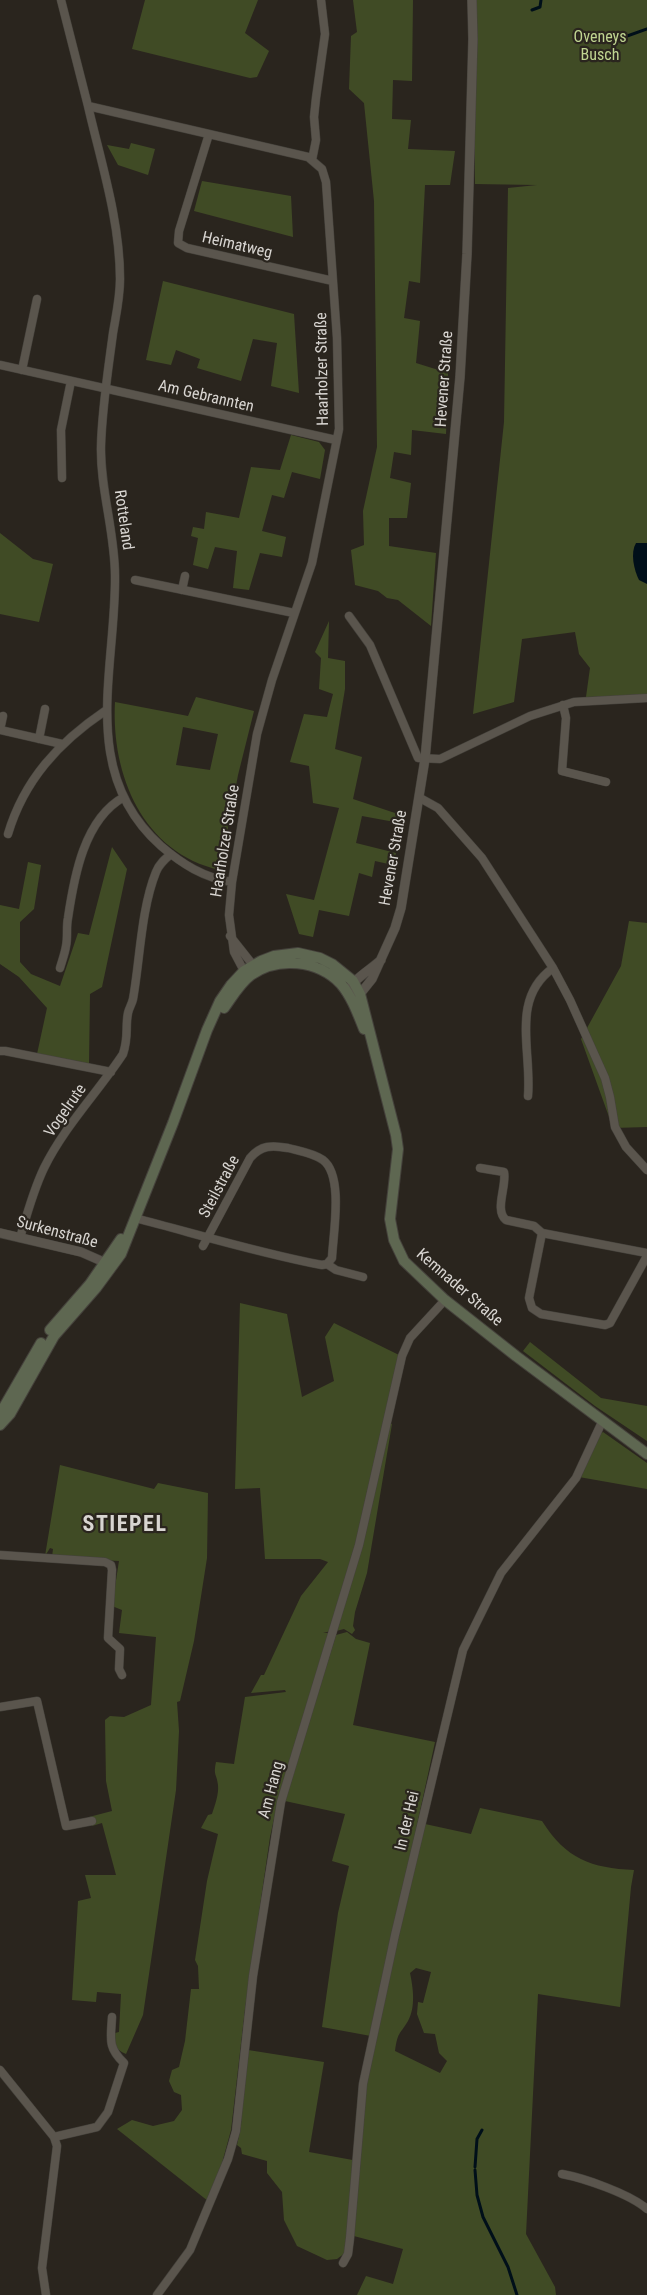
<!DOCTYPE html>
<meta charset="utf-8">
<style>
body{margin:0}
canvas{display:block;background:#2a251e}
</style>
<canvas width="647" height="2295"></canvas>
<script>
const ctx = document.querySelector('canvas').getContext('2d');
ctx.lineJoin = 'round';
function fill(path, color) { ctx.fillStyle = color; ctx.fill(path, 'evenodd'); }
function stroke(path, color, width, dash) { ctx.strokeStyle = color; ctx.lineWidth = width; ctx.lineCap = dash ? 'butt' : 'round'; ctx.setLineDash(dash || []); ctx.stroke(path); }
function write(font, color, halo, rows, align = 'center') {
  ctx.font = font + ' "Roboto Condensed",sans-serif'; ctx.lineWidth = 4.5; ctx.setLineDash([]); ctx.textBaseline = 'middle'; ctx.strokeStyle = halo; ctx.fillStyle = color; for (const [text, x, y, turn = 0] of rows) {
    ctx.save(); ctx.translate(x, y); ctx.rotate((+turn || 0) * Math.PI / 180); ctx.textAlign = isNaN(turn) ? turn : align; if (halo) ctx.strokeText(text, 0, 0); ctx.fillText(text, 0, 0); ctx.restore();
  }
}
fill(new Path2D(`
 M145,0H258L245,33L269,51L257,77L250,78L132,49Z
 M353,0H413L412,81L393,80L392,119L411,120L408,149L455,151L450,185H425L420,283L409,281L404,318L420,321L416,363L448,373L446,434L412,430L411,455L394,452L390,478L411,483L407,518H389V546L436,553L431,626L398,600L387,598L378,591L355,585L351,550L364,545L363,511L377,447L374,201L364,103L349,89L351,36L357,32Z
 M474,0H647V696L586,697L590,668L579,654L575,632L522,639L514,702L473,714L504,422L508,188L537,185L475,184Z
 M131,143L155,149L148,175L118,165L107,145L129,149Z
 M202,181L291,196L293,237L194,211Z
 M163,281L294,314L299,393L271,386L277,343L253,339L241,381L197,368L200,359L176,350L171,365L146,360Z
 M291,435L319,442L325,450L320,479L292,472L284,498L272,495L262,531L286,537L282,557L260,553L249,590L233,588L237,551L215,547L208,569L193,565L198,538L191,536L193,527L204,529L206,512L239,518L251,467L280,470Z
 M0,533L33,559L53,564L39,622L0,614Z
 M329,621L328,658L345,661V689L335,749L362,757L353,799L401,815L400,823L362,816L356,843L396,853L393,865L375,861L372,877L359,873L349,916L319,910L313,937L299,934L286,894L314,900L339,808L313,803L309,766L290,762L304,714L327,717L333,694L319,689L321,658L315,652Z
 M196,697L254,711L238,775L220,870C143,853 111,775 115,702L188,716ZM183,727L218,734L210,770L176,765Z
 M112,847L127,869L102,987L90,994L89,1064L37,1054L47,1008L19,977L0,964V905L19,909L28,862L41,865L34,909L20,922V962L31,974L60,986L78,933L89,935Z
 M629,921L647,923V1127L613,1128L581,1039L621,966Z
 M240,1303L287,1314L302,1397L334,1381L325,1337L334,1323L399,1355L356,1545L331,1631L323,1633H330L277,1805L270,1837L245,2009L231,2130L222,2163L208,2201L117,2129L132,2120L153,2126L174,2121L182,2110L181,2095L174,2092L169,2081L172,2070L179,2067L185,2041L191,1989H199L198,1966L195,1960L207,1881L218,1834L201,1828L208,1815L212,1814C215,1805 219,1794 218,1785C217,1774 213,1776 216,1762L234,1764L245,1697L286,1692L285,1690L251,1693L261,1675H264L301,1596L328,1562L320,1559H265L260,1488L235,1489Z
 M530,1342L601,1398L647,1406V1441L595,1406L523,1351Z
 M389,1423L392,1424L367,1573L355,1612L353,1626L355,1630L352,1634L344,1629L336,1631L362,1545Z
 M603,1432L647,1463V1489L579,1477L598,1435Z
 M60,1465L154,1489L158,1483L208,1493L207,1558L194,1641L180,1701L177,1702L179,1731L176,1790L143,2015L126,2054C115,2049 114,2045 115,2033L119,2032L121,1994L97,1992L96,2002L72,2000L78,1901L91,1898L85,1875H116L102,1823L92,1826L89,1817L112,1811L106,1781L105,1720L110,1716L124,1717L151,1705L156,1637L119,1633L122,1610L112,1606L119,1561L52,1557L53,1549L50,1548L45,1556Z
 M347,1632L356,1639L370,1643L353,1725L435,1742L371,2036L322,2027L338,1913L349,1866L332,1861L345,1814L285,1801L336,1635Z
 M480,1808L542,1821C566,1859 591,1868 634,1870L631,1887L620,2007L538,1994L526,2234L555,2287L556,2295H357L366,2276L393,2284L403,2249L350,2235L345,2253L337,2259L327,2260L297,2246L284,2220L282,2192L267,2173V2161L242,2154L241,2148L237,2145L241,2126L242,2098L248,2050L324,2062L309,2152L358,2161L366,2081L393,1950L425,1824L471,1834ZM416,1968L431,1972L423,2003L418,2002L417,2014L424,2033L435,2034L439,2053L447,2061L440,2073L395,2051C398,2031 399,2036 408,2021C416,2007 413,1987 410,1973Z`), '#404b25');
fill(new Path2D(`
 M636,543H647V584L639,580C634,570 630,553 636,543Z`), '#000f19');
stroke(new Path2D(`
 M532,10L540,7L541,0
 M616,40L647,29
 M475,2167L477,2139L482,2130
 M475,2170L477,2195L483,2217L508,2267L517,2295`), '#000f19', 3);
const minor = new Path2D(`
 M61,0L88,106L308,157L322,169L326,182L337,338L339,429L312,563L272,680L257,734L232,882L229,915L234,952L244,971L252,975L253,965L230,936
 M88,106C101,162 120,221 120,279C120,298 116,315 113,333C108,371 102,408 101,446C100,489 115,532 115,576C116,670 78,772 161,846C182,864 204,878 232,882
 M209,134L179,231L178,243L187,248L333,281
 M312,160L316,140L314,117L316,98L325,34L321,0
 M0,365L336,440
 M22,370L37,299
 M62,478L61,430L71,381
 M135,580L294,613
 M182,590L185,576
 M349,616L370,645L418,758L440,759L530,716L574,702L647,698
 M563,705L566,718L562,771L606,782
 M0,730L62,744
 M0,730L3,716
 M39,739L45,709
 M420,798L438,808L482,858L553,968L570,1000L605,1078L610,1097L615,1127L626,1147L647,1170
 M8,834C24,780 59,742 105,711
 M60,968C62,961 65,953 66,946C68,937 66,927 68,918C74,877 84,819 124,797
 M0,1051H5L111,1072
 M528,1096C532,1050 510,999 553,968
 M480,1168L504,1172C507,1186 494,1210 506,1220L534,1226L542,1233L647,1253
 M135,1218C197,1234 259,1253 322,1265L327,1264L336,1270L363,1277
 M542,1233L529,1298L532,1308L541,1314L605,1325L610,1323L647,1256
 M20,1238C27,1214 33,1191 44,1168C64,1127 98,1092 123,1054C129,1036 125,1028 128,1013C129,1008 132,1004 133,999C140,960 141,909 156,872C159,864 165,859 171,854
 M203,1246L250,1158C261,1145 272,1145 288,1148C299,1151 313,1153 323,1160C344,1176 333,1234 332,1258L327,1264
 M0,1555L105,1562L111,1565L112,1570L108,1638L120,1649L119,1669L122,1675
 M0,1707L37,1701L66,1826L92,1821
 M0,2070L54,2137L57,2146L42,2268L46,2295
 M54,2137L97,2127L108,2112L124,2063C107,2047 111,2038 112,2017
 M562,2174C584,2178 630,2194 647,2209
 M343,2263L348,2254L350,2238L363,2084L395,1935L463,1650L501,1573L576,1478L602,1422
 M157,2295L190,2250L228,2159L236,2131L253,1976L281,1802L359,1545L402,1356L410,1338L445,1300`);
const tertiary = new Path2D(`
 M381,960C369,971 354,978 347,993L360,994L372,979L395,928L401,908L425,759L460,377L467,254L473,39L472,0
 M0,1233L81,1252L106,1263`);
const secondary = new Path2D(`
 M224,1008C232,997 240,983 251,975C278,956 318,960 341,984C352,997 358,1014 364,1029
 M50,1330L90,1284L121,1239
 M0,1414L41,1343
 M0,1425L10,1414L54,1336L96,1288L121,1254L173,1123L207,1030L220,1001L231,985L244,971L261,961L274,956L298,953L320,958L332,964L353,981L360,994L396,1135L398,1149L390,1219L394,1240L404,1261L445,1300L516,1356L647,1454`);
stroke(minor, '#45423c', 9);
stroke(tertiary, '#45423c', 10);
stroke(secondary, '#45423c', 12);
stroke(minor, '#5a554d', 8);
stroke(tertiary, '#5a554d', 9);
stroke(secondary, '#5e6751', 10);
write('16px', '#c0d591', '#2a251e', [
 ["Oveneys",600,38],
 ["Busch",600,56]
]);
write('16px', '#d8d5d1', '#2a251e', [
 ["Heimatweg",237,246,13],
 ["Haarholzer Straße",323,369,-91],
 ["Hevener Straße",445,379,-86],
 ["Am Gebrannten",206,397,13],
 ["Rotteland",123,520,82],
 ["Haarholzer Straße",226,841,-81],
 ["Hevener Straße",394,858,-80],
 ["Vogelrute",66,1111,-55],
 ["Steilstraße",220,1187,-62],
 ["Surkenstraße",57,1233,15],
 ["Kemnader Straße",459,1288,41],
 ["Am Hang",272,1790,-75],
 ["In der Hei",408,1821,-77]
]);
ctx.letterSpacing = '1.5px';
write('bold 22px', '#d8d5d1', '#2a251e', [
 ["STIEPEL",125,1525]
]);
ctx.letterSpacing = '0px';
</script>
